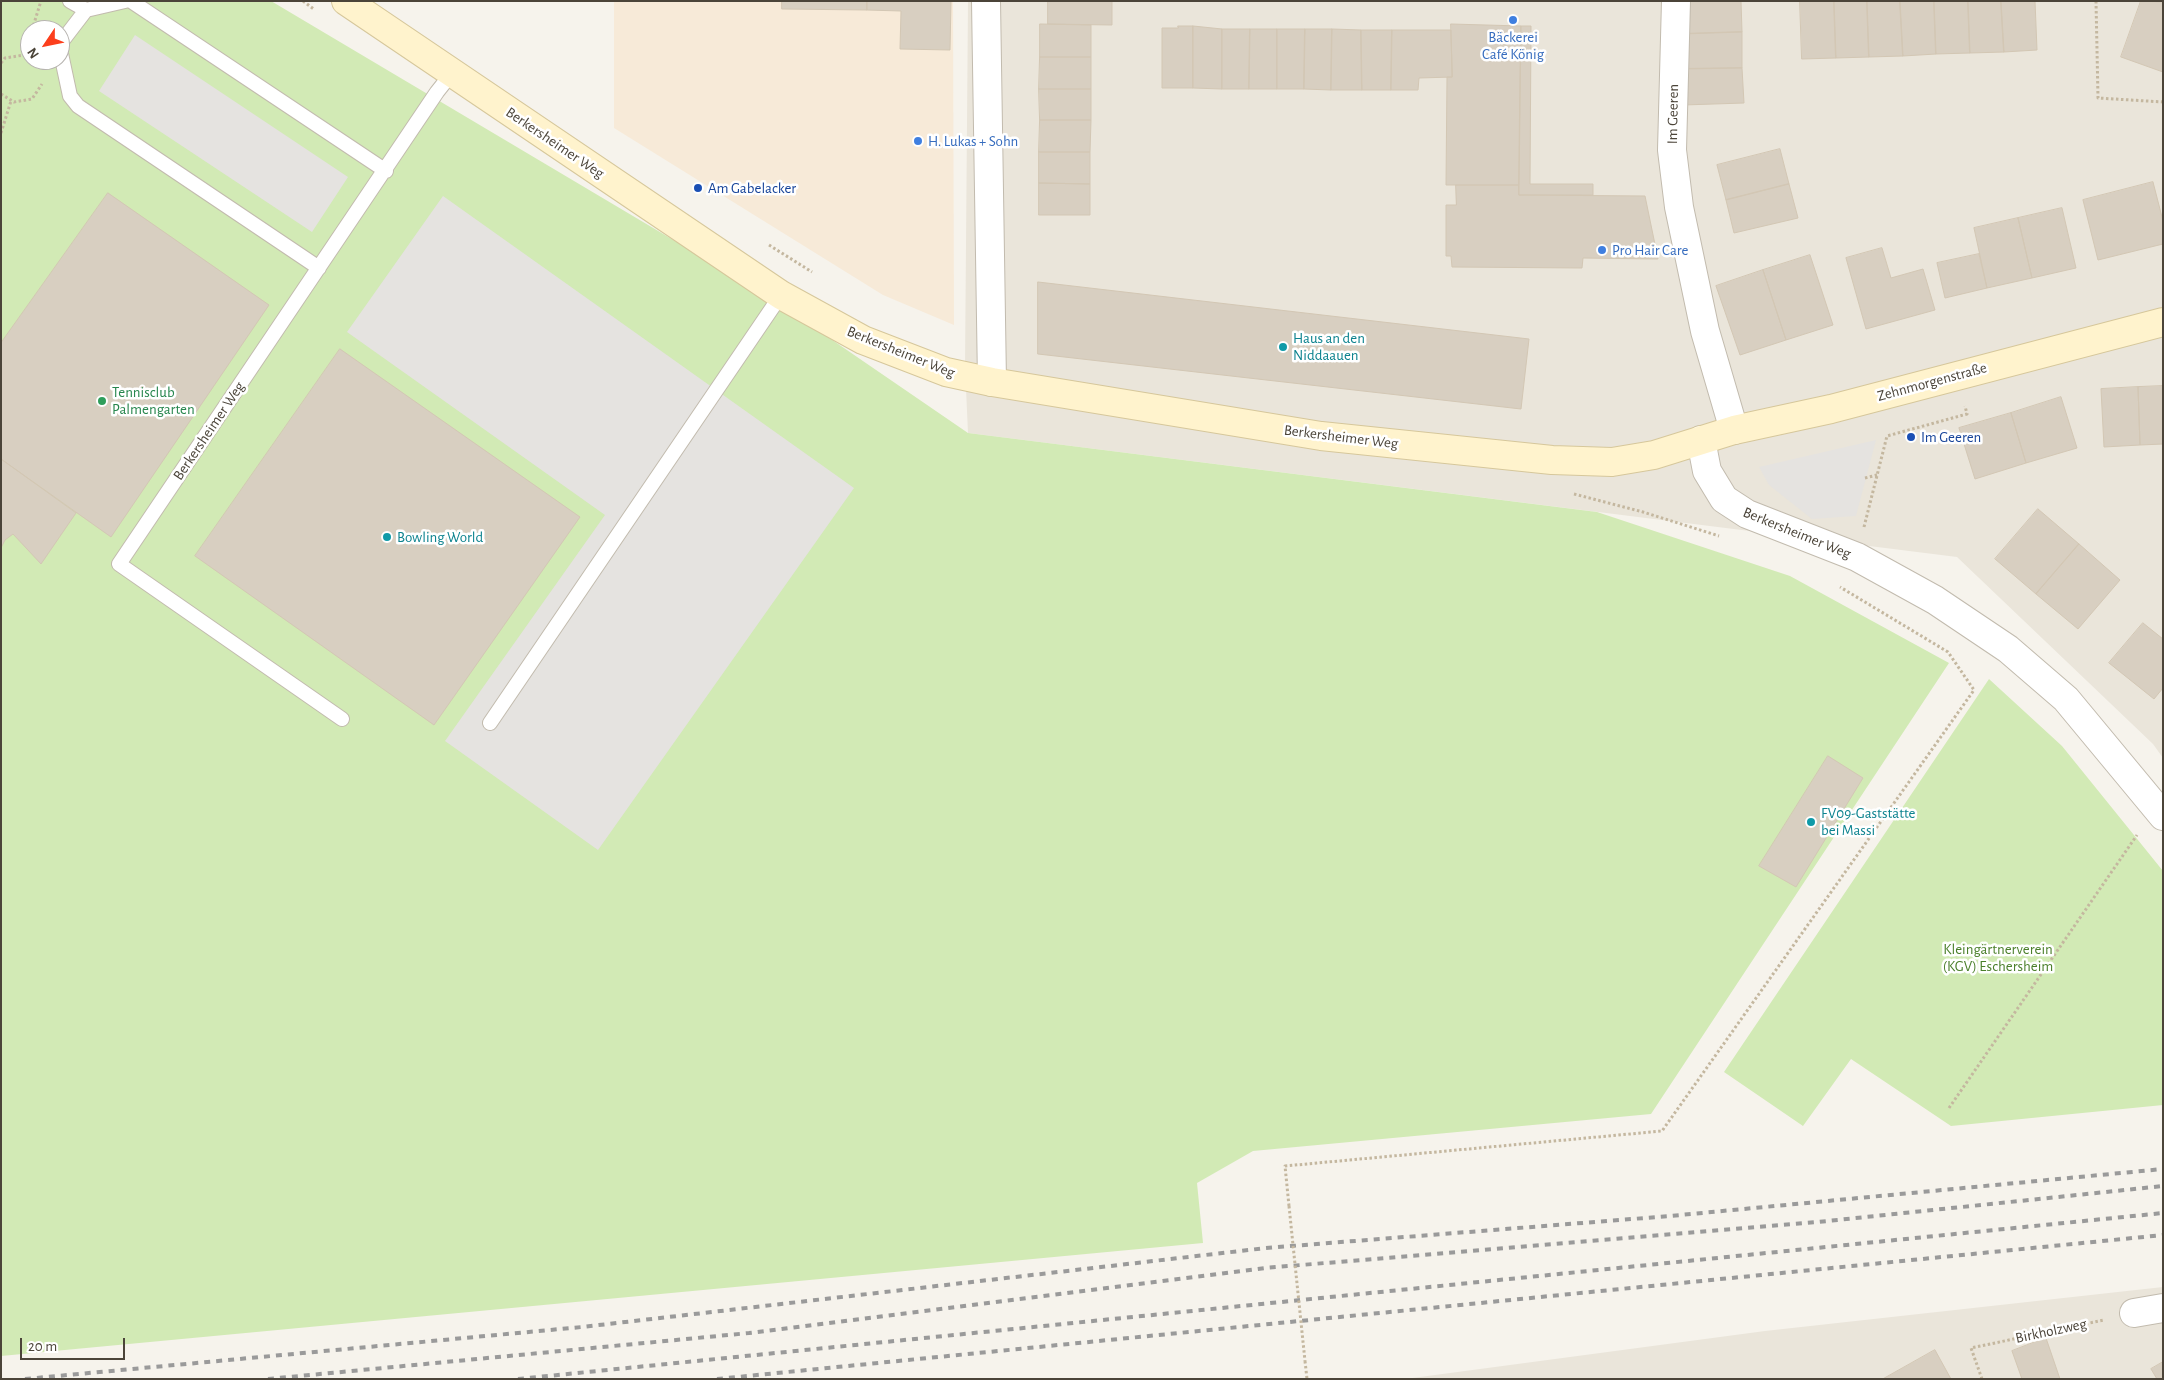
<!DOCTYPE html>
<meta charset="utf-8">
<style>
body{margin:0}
#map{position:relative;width:2164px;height:1380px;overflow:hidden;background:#f6f3ec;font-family:"Alegreya Sans",sans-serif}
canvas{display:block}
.frame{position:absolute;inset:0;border:2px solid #4b4439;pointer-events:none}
.north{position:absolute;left:20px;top:20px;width:50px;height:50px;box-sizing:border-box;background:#fff;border:1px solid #b7b4b0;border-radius:50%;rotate:236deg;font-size:14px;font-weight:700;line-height:20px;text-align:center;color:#4b4439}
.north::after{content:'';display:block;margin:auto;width:18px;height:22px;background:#fc3f1d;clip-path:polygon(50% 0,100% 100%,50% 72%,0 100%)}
.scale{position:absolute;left:20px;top:1338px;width:105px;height:22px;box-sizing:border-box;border:2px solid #4b4439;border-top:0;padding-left:6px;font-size:15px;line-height:18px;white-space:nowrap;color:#4b4439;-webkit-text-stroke:4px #fff;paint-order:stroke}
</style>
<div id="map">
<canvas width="2164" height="1380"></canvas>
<div class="frame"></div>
<div class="north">N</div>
<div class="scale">20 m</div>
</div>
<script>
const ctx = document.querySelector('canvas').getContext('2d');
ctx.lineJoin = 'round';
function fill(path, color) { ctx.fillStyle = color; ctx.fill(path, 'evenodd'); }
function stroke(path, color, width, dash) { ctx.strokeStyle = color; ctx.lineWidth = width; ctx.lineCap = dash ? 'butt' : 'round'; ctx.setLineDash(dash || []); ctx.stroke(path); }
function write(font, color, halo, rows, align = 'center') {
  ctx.font = font + ' "Alegreya Sans",sans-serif'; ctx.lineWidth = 5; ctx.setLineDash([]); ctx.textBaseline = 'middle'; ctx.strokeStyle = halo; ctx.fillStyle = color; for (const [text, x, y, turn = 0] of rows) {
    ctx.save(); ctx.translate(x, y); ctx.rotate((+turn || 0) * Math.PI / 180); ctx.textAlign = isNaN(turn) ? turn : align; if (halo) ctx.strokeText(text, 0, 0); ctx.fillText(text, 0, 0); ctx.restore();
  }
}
fill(new Path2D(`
 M968,1H2163V758L2153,744L1957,557L968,433L965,366Z
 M2163,1287V1379H1405L1765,1331Z`), '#eae5da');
fill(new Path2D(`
 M614,1H953L954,325L883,295L614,128Z`), '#f7ead8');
fill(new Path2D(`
 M1,1H271L771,298L968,433L1597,512L1790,576L1949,663L1651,1114L1253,1151L1197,1183L1203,1243L1,1356ZM30,30H60V60H30Z
 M1989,679L2062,746L2163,871V1105L1951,1126L1851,1059L1803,1126L1724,1072Z`), '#d2eab5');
fill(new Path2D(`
 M135,35L348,177L312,232L99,91Z
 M443,196L854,488L598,850L445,741L605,515L347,332Z
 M1876,440L1856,516L1812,519L1769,485L1759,467Z`), '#e5e3e0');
const building = new Path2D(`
 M782,1H867V10L782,9Z
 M867,1H951L950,50L900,49L901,11L867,10Z
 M1048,1H1112V25L1048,24Z
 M1680,1H1741L1742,32L1681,34Z
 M1800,1H1834L1836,58L1802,59Z
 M1834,1H1867L1869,57L1836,58Z
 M1867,1H1900L1903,56L1869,57Z
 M1900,1H1934L1936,54L1903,56Z
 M1934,1H1968L1970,53L1936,54Z
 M1968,1H2001L2004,52L1970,53Z
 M2001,1H2035L2037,50L2004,52Z
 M2141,1L2163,2V72L2121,57Z
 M1040,24L1091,25V57H1040Z
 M1451,24L1521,26L1519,185H1446L1447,77H1452Z
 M1178,26H1193V88H1162V28H1178Z
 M1193,26L1222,29V89L1193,88Z
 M1521,26H1531L1530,184H1593V195H1519Z
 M1222,29H1250L1249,89H1222Z
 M1250,29H1277V89H1249Z
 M1277,29H1305L1304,89H1277Z
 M1305,29H1332L1331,90L1304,89Z
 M1332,29L1361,30L1362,90H1331Z
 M1361,30H1392L1391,90H1362Z
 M1392,30H1451L1452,77L1419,78L1418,90H1391Z
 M1742,32V68L1682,69L1681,34Z
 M1040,57H1091V89H1039Z
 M1742,68L1744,103L1683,105L1682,69Z
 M1039,89H1091V120H1040Z
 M1040,120H1091L1090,152H1039Z
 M1780,149L1789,184L1726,200L1717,165Z
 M1039,152H1090V184L1039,183Z
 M2153,182L2163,221V244L2098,260L2083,200Z
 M1039,183L1090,184V215H1039Z
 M1789,184L1798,218L1734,233L1726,200Z
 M1456,185H1519V195L1645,196L1658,259L1583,258L1582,268L1452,267L1451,256H1446V205H1456Z
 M108,193L269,305L111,537L1,459V343Z
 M2062,208L2076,268L2032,278L2018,218Z
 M2018,218L2032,278L1987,288L1974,228Z
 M1882,248L1891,278L1923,269L1935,310L1866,329L1846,258Z
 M1979,254L1987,288L1945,298L1937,263Z
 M1810,255L1833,325L1786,340L1763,270Z
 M1763,270L1786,340L1740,355L1716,286Z
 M1038,282L1529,339L1521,409L1038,354Z
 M340,349L580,517L434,725L195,556Z
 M2163,386V444L2140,445L2138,387Z
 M2138,387L2140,445L2104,447L2101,389Z
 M2061,397L2077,448L2026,463L2011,413Z
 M2011,413L2026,463L1975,479L1959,428Z
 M1,459L76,513L41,564L13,534L5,540L1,548Z
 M2038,509L2079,544L2036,594L1995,559Z
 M2079,544L2120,580L2078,629L2036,594Z
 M2143,623L2163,639V688L2154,699L2109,663Z
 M1828,756L1863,778L1796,887L1759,866Z
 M2046,1338L2060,1379H2022L2012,1351Z
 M1935,1350L1951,1379H1883Z
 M2163,1362V1379H2157L2151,1369Z`);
fill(building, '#d8cfc1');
stroke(building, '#d3c7b4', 1);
const lane = new Path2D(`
 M70,1L86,10
 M125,1L86,10L63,40L60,49L70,96L78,106L319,268
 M131,1L386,171
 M342,719L119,564L437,92L452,73
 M490,723L781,295`);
const street = new Path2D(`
 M986,1L992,382
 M1676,1L1672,150L1679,207L1705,331L1734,430
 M1701,440L1707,471L1724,499L1747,514L1857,557L1935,600L2008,649L2066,699L2163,816
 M2134,1313L2163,1308`);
const secondary = new Path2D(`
 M346,1L781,295L863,340L946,372L992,382L1321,436L1552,460L1612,462L1654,455L1734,430L1831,409L2163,322`);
stroke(lane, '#c2bbae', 16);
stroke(street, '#c2bbae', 30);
stroke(secondary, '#d6c79b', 30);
stroke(new Path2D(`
 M303,1L315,10
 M2096,1L2098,98L2163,102
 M32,30L41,1
 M24,55L30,37
 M1,63L5,58L24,55L30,59
 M1,94L14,102L32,99L42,84
 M1,133L11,101
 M769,245L812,272
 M1865,478L1877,475
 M1574,494L1643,512L1719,536
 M1864,527L1887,436L1967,414L1965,406
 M1949,1108L2137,835
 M1289,1206L1285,1166L1662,1131L1974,690L1948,652L1840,587
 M1305,1361L1307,1379
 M1982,1379L1971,1348L2104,1320`), '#c4b79f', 3, [2.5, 2.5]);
stroke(lane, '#fff', 14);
stroke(street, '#fff', 28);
stroke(secondary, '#fff3cd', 28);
stroke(new Path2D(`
 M25,1379L582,1327L1266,1248L1670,1216L2163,1169
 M268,1379L749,1333L1265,1268L1818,1222L2163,1186
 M518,1379L2163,1213
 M717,1379L2163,1235`), '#9a9a9a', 4, [6, 6]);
stroke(new Path2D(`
 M1289,1206L1305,1361`), '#c4b79f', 3, [2.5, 2.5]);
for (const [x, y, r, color] of [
 [1513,20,5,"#3f7fe0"],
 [918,141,5,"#3f7fe0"],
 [698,188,5,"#1a4fb4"],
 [1602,250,5,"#3f7fe0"],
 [1283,347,5,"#0f9aa8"],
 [102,401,5,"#2e9e5b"],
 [1911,437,5,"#1a4fb4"],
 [387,537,5,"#0f9aa8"],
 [1811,822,5,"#0f9aa8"]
]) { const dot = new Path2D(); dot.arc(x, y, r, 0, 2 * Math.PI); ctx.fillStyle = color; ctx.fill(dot); stroke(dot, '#fff', 2); }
write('15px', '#366cbe', '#fff', [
 ["Bäckerei",1513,37,"center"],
 ["Café König",1513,54,"center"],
 ["H. Lukas + Sohn",928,141],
 ["Pro Hair Care",1612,250]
], 'left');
write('15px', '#4b4439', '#fff', [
 ["Im Geeren",1673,114,-89],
 ["Berkersheimer Weg",555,143,34],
 ["Berkersheimer Weg",901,352,22],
 ["Zehnmorgenstraße",1932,382,-15],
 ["Berkersheimer Weg",209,431,-56],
 ["Berkersheimer Weg",1341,437,7],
 ["Berkersheimer Weg",1797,533,22],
 ["Birkholzweg",2051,1331,-12]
]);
write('15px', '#164399', '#fff', [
 ["Am Gabelacker",708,188],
 ["Im Geeren",1921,437]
], 'left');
write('15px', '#0d838f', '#fff', [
 ["Haus an den",1293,338],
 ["Niddaauen",1293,355],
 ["Bowling World",397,537],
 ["FV09-Gaststätte",1821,813],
 ["bei Massi",1821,830]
], 'left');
write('15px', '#27864d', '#fff', [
 ["Tennisclub",112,392],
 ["Palmengarten",112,409]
], 'left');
write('15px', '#4a7f2a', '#fff', [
 ["Kleingärtnerverein",1998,949],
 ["(KGV) Eschersheim",1998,966]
]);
</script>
